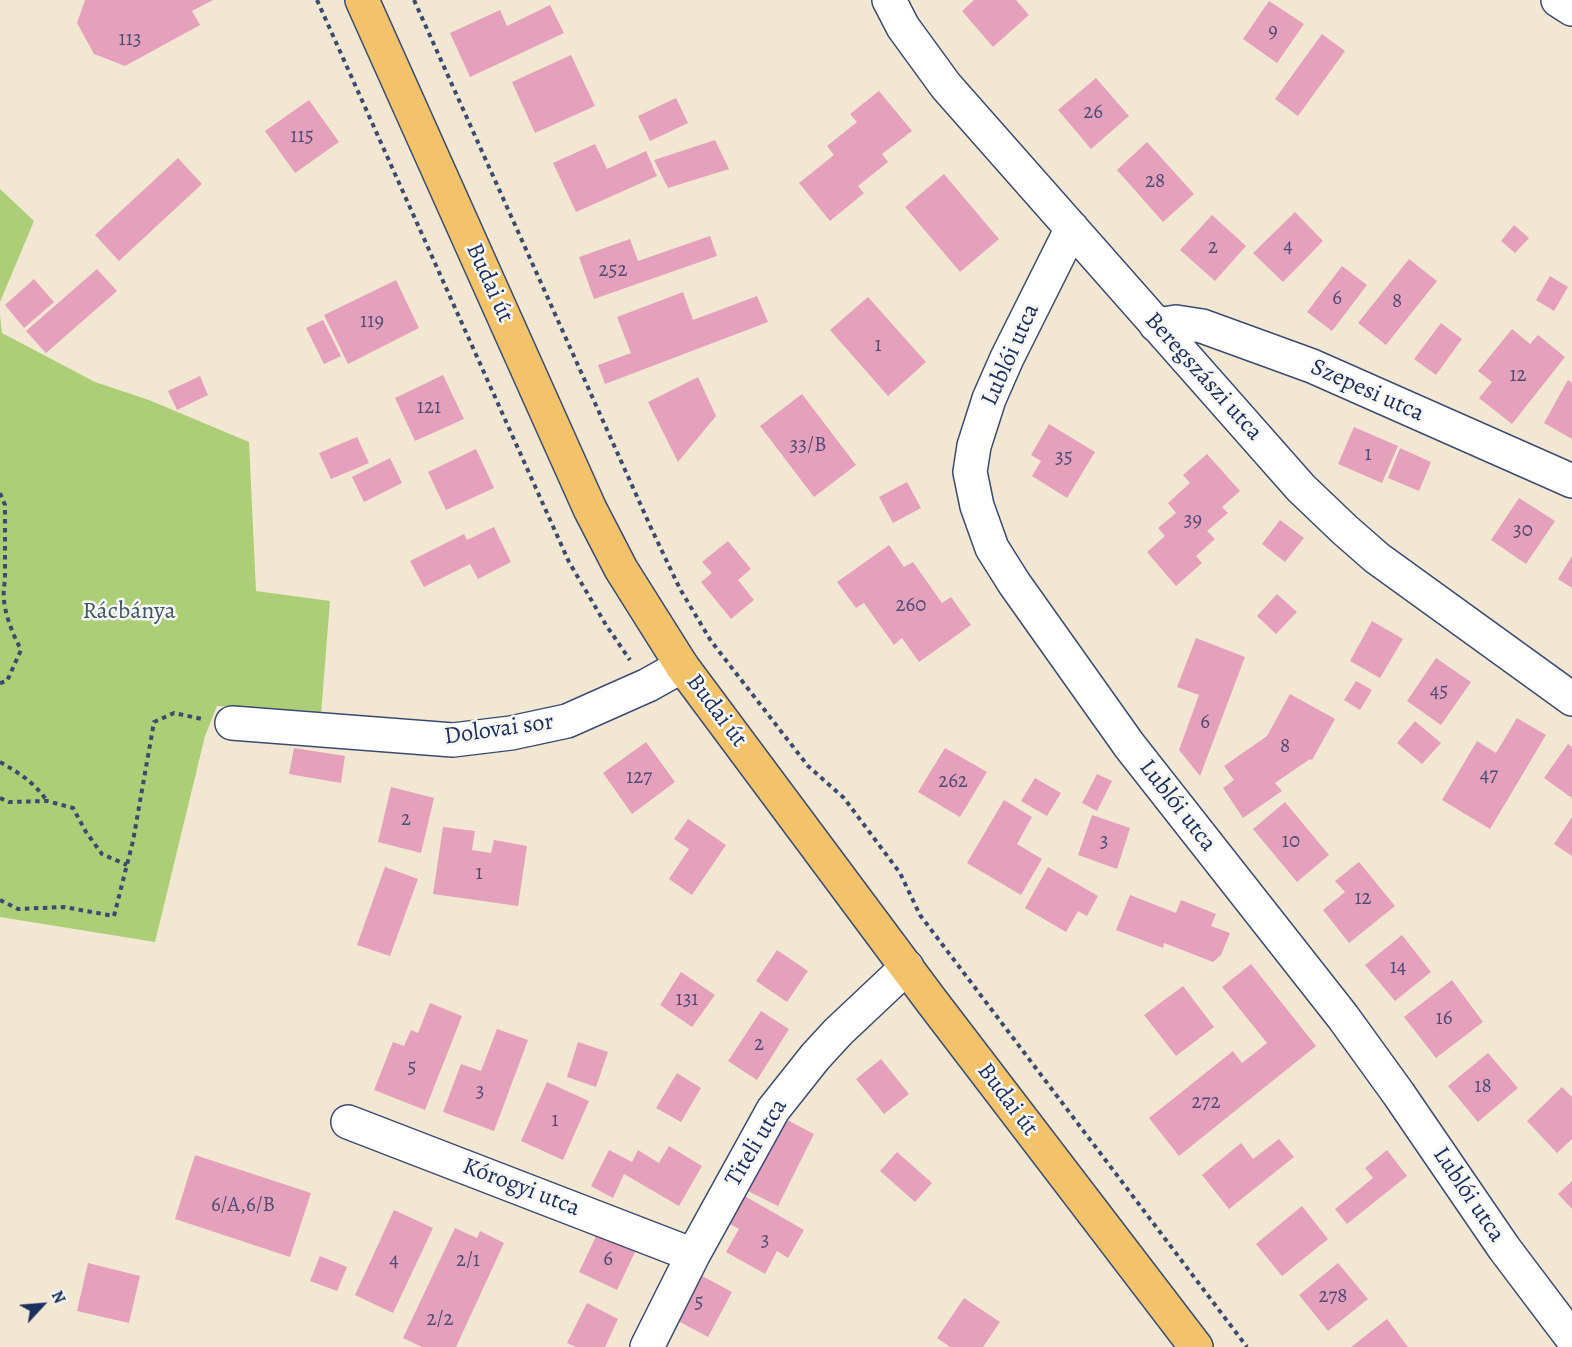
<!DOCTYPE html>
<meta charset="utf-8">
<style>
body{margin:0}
#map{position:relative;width:1572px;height:1347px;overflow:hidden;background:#f2e7d3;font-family:Alegreya,serif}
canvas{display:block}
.north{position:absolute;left:12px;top:1275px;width:60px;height:60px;-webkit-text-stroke:4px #f6f6f2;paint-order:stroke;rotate:64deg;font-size:16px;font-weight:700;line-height:24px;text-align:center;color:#1b2f5e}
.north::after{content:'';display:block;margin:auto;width:21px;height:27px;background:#1b2f5e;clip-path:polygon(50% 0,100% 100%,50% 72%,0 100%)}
</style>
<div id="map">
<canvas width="1572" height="1347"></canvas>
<div class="north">N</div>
</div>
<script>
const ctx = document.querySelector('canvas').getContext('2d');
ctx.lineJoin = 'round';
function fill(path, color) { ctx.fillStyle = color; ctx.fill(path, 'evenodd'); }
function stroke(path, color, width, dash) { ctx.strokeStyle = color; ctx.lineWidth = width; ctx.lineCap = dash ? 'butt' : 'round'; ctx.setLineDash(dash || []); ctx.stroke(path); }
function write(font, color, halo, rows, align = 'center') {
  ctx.font = font + ' Alegreya,serif'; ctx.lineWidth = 5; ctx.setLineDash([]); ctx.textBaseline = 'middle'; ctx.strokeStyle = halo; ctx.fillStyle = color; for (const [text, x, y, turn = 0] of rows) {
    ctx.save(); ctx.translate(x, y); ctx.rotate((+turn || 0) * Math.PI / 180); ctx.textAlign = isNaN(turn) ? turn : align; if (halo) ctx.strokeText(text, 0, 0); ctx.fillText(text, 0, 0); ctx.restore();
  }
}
fill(new Path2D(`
 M0,189L34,221L0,302Z
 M0,316L2,333L95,382L149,400L249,442L256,591L330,601L321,714L217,706L205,736L155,942L0,917Z`), '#abce77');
fill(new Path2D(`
 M85,0H213L192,11L200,25L125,66L94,54L77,23Z
 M974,0H1016L1029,15L993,47L962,11Z
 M1269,1L1304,24L1277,63L1243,39Z
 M550,5L564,33L470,77L450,33L500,10L507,26Z
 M1322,34L1345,51L1298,116L1275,99Z
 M571,55L595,106L535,133L512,82Z
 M1096,78L1129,116L1091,149L1058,110Z
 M879,91L912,131L882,154L888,162L858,186L864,193L830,221L799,183L834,155L827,146L857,122L850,114Z
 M676,98L688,123L650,141L638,116Z
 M309,100L339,142L295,173L265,131Z
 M715,140L729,169L668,188L654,160Z
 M1147,142L1194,194L1163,222L1117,170Z
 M595,144L607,169L646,151L657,176L576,212L553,163Z
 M178,158L202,184L119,261L95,235Z
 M944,174L999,239L960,272L905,207Z
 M1295,212L1323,241L1283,282L1253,253Z
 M1212,215L1246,246L1215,281L1180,250Z
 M1514,225L1529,238L1515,253L1501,241Z
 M710,236L717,256L594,299L579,257L630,239L638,261Z
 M1409,259L1437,281L1386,345L1358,323Z
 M1342,266L1367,285L1332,331L1307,312Z
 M97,269L117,291L46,353L26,331Z
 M1550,276L1568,287L1554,311L1536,300Z
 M34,279L54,302L24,328L5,305Z
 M396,280L419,328L348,364L324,315Z
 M683,292L693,320L757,296L768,322L605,384L598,365L631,353L617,317Z
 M868,297L926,362L888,396L830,330Z
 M323,320L341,356L324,364L306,328Z
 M1441,323L1462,339L1436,375L1414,359Z
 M1512,329L1530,344L1538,335L1565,357L1512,424L1479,398L1492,382L1478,371Z
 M443,375L464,419L415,441L395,398Z
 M200,376L208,395L177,410L168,391Z
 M698,377L716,416L678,462L648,402Z
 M1568,380L1572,383V439L1544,423Z
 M802,394L856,465L814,497L760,426Z
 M1049,424L1095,452L1067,498L1032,476L1041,461L1031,455Z
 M1354,427L1398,446L1382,483L1338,464Z
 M357,437L369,463L331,479L319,453Z
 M1400,448L1431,462L1419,491L1388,478Z
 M476,449L494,488L446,510L428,472Z
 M1207,454L1240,491L1222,507L1228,513L1207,531L1215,539L1196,556L1202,563L1176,586L1147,552L1165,536L1158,528L1176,513L1168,503L1190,483L1183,475Z
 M390,458L402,483L364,502L352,477Z
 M907,482L921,508L893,523L879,497Z
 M1519,498L1555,521L1526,564L1491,540Z
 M1280,520L1304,538L1285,562L1262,544Z
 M494,527L511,562L478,579L470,564L424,587L410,561L464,534L467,540Z
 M728,541L751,569L738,580L754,600L731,619L701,582L712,573L702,562Z
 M889,545L904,567L913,562L942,603L951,597L971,625L919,662L902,638L894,645L864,603L856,608L837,582Z
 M1572,556V588L1558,579Z
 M1277,594L1297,612L1276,634L1257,616Z
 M1372,621L1403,639L1380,678L1350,661Z
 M1196,638L1245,657L1200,776L1179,750L1199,695L1177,687Z
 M1436,658L1471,682L1441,725L1407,701Z
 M1356,681L1372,690L1360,710L1344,700Z
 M1290,694L1335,719L1312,760L1310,759L1275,783L1282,791L1243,818L1223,788L1234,780L1224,766L1267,736Z
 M1517,718L1546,735L1490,829L1442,800L1477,741L1496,753Z
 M1415,721L1441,743L1422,764L1397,743Z
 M646,742L675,782L632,814L603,773Z
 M1568,744L1572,747V798L1544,778Z
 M294,748L345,756L341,783L289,774Z
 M945,748L987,772L960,817L918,792Z
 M1097,774L1112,781L1097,811L1082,803Z
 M1035,778L1061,793L1047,816L1021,801Z
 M391,787L434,798L421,853L378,842Z
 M1004,800L1032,817L1017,844L1042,859L1021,895L967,863Z
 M1285,802L1329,855L1297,882L1253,829Z
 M1092,815L1130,828L1117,869L1078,855Z
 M1572,817V856L1554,844Z
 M688,819L726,845L692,895L669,879L689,849L674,839Z
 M443,827L475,831L472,850L491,853L494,840L527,846L518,906L433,894Z
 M1359,862L1395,906L1349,943L1323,910L1345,892L1335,881Z
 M385,867L418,879L390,956L357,945Z
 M1048,867L1098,896L1087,916L1078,911L1066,932L1025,908Z
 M1130,895L1176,913L1181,900L1216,914L1211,926L1230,933L1221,955L1213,962L1164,943L1163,948L1116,930Z
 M1402,935L1431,972L1395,1001L1365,965Z
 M777,950L808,971L787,1002L756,981Z
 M1251,964L1316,1046L1179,1156L1149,1118L1233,1051L1242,1063L1267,1043L1222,987Z
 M681,972L715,995L692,1027L660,1005Z
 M1452,980L1483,1022L1436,1058L1404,1017Z
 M1183,986L1214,1027L1176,1056L1144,1015Z
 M430,1003L462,1016L425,1110L374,1090L393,1042L404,1046L411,1030L418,1033Z
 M761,1011L789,1029L757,1080L728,1061Z
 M497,1029L528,1040L494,1131L443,1112L461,1064L481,1071Z
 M578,1042L608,1052L596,1087L567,1077Z
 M1488,1053L1518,1088L1478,1122L1448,1086Z
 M881,1059L909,1094L884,1114L856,1079Z
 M677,1073L701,1088L681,1122L656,1108Z
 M547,1082L589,1101L563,1160L521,1141Z
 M1562,1087L1572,1097V1139L1557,1153L1527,1121Z
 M772,1112L814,1134L778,1206L736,1185Z
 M1279,1139L1294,1157L1229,1209L1202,1175L1241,1143L1253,1159Z
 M669,1146L702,1166L679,1206L624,1174L613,1198L591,1186L609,1150L632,1162L638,1150L659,1163Z
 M1387,1150L1407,1176L1347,1224L1335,1209L1373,1178L1365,1168Z
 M897,1152L932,1183L915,1202L880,1171Z
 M195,1155L311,1193L290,1257L175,1219Z
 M1572,1181V1209L1558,1194Z
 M743,1195L804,1230L788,1258L777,1251L765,1274L726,1252L739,1229L728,1223Z
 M1302,1206L1328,1239L1282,1276L1256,1244Z
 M394,1210L433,1228L393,1313L355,1295Z
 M455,1228L477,1238L480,1231L504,1243L456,1347H422L403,1338Z
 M599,1230L637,1248L617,1290L579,1272Z
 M320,1256L347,1267L337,1291L310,1281Z
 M88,1263L140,1276L129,1323L77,1311Z
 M1338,1263L1368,1299L1328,1331L1299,1295Z
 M691,1270L732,1292L708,1337L667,1315Z
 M964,1298L1000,1322L983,1347H950L937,1338Z
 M587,1303L618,1319L605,1347H576L567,1343Z
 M1387,1319L1408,1347H1351Z`), '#e5a1bc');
const minor = new Path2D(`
 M889,0L903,27L946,86L1301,488L1345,530L1377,558L1572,699
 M1558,0L1572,9
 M1072,228L1007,358L989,399L974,446L970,472L977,506L992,548L1014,583L1129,745L1343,1017L1398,1093L1504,1248L1572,1338
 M1156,325L1176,322L1202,326L1312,366L1572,481
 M232,723L453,740L511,733L567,721L648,685L682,666
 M348,1122L693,1255
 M647,1347L693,1255L773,1110L815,1057L838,1032L907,967`);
const major = new Path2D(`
 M362,0L590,509L621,569L682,666L930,999L1196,1347`);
stroke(minor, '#3b4b70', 36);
stroke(major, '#3b4b70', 36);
stroke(new Path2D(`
 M317,0L569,562L606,625L630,660
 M414,0L652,530L680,589L711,641L808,766L844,798L900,873L920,915L1247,1347
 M0,493L5,505V581C0,604 10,628 21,650L7,681L0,683
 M0,762C19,773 34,782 47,801
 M0,798L9,802L47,801L73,808L86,832L102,854L127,865
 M0,900L18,909L64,907L114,916L133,841L154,722L174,713L202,719`), '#3b4b70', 4, [4.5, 4.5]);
stroke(minor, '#fff', 33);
stroke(major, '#f2c36a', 33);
write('21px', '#4e4c76', null, [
 ["9",1273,32],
 ["113",130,40],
 ["26",1093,113],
 ["115",302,137],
 ["28",1155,182],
 ["4",1288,247],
 ["2",1213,248],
 ["252",613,271],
 ["6",1337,299],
 ["8",1397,302],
 ["119",372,322],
 ["1",878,346],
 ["12",1518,376],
 ["121",429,408],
 ["33/B",808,446],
 ["1",1368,455],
 ["35",1064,458],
 ["39",1193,521],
 ["30",1523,531],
 ["260",911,606],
 ["45",1439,692],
 ["6",1205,723],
 ["8",1285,747],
 ["47",1489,776],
 ["127",639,778],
 ["262",953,782],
 ["2",406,820],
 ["3",1104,842],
 ["10",1291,842],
 ["1",479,874],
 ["12",1363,899],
 ["14",1398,968],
 ["131",687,1000],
 ["16",1444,1019],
 ["2",759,1045],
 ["5",412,1068],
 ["18",1483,1087],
 ["3",480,1092],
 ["272",1206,1103],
 ["1",555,1121],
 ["6/A,6/B",243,1206],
 ["3",765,1241],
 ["6",608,1260],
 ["4",394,1261],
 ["2/1",468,1261],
 ["278",1333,1297],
 ["5",699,1303],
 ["2/2",440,1320]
]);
write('24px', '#1b2f5e', '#f6f6f2', [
 ["Budai út",489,283,66],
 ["Lublói utca",1011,355,-66],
 ["Beregszászi utca",1203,377,48],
 ["Szepesi utca",1367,391,24],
 ["Budai út",716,711,53],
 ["Dolovai sor",499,730,-8],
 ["Lublói utca",1177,806,52],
 ["Budai út",1007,1100,53],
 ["Titeli utca",757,1143,-59],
 ["Kórogyi utca",521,1188,21],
 ["Lublói utca",1468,1195,56]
]);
write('24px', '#3f5764', '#f6f6f2', [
 ["Rácbánya",129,612]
]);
</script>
